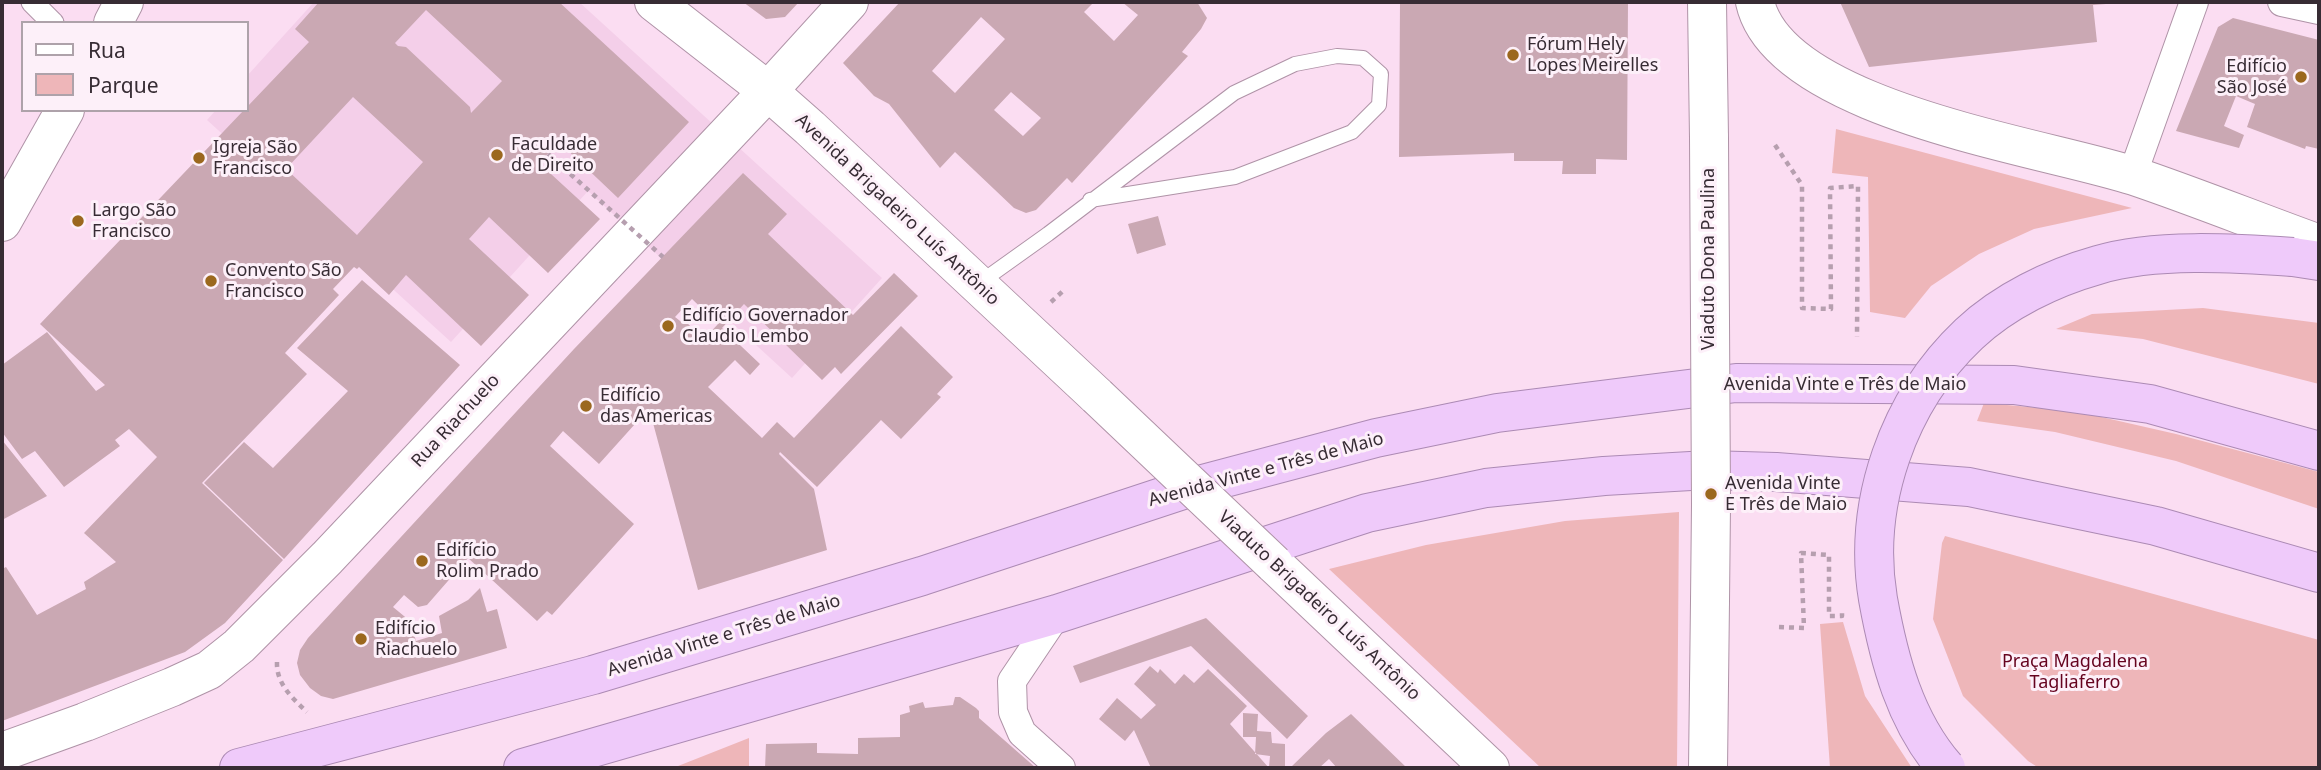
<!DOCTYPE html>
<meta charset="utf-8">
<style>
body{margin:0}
#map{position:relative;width:2321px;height:770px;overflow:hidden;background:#fbddf2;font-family:"Noto Sans",sans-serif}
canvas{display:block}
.frame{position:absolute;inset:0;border:4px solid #372c34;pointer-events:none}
.legend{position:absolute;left:21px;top:21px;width:228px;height:91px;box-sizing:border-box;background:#fdf0f9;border:2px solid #aea2aa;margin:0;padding:9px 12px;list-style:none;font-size:21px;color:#372c34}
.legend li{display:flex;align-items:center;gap:14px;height:35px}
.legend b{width:35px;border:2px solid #aea2aa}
</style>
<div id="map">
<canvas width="2321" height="770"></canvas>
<div class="frame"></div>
<ul class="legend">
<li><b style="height:9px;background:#fff"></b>Rua</li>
<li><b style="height:19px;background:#eeb6b9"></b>Parque</li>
</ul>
</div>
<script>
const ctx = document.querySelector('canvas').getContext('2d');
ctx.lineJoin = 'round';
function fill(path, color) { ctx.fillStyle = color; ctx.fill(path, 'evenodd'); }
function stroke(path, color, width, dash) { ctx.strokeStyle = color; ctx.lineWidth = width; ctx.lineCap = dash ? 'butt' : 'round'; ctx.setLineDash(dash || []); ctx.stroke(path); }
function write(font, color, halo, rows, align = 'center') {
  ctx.font = font + ' "Noto Sans",sans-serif'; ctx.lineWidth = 6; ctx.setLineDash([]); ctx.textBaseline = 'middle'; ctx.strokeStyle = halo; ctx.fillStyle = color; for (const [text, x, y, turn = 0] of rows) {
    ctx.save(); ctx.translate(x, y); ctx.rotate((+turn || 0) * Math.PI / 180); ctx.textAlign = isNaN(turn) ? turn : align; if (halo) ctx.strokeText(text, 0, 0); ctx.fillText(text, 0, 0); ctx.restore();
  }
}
fill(new Path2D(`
 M314,2H579L882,278L792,378L588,191L451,342L207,120L216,110H247V76Z`), '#f4cfe9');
fill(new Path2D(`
 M1836,129L2132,208L2034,229L1979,254L1931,286L1905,318L1870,312L1868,177L1832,173Z
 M2203,308L2319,323V384L2143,339L2056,329L2092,314Z
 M1984,403L2075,411L2176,434L2319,472V509L2176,461L2055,432L1977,421Z
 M1679,512L1677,768H1541L1329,569L1426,545L1565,521Z
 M1945,536L2319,640V768H2039L2028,761L1963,696L1933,619L1942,543Z
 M1843,622L1865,696L1912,768H1830L1820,624Z
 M749,738V768H673Z`), '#eeb6b9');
fill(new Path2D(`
 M319,2H559L689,122L618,198L559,142L539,163L600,219L548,273L489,217L469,239L529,295L481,346L406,275L389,295L359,267L357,269L354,267L333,289L339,295L285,353L307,374L202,483L283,560L225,623L185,652L2,721V569L6,567L37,615L86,589L84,582L116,562L84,533L157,457L129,429L115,440L120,446L64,487L35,451L22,459L2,432V365L47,332L96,391L105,385L40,324L244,110H247V107L309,42L295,29ZM426,10L502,81L471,113L470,107L406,47L398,46L395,43ZM353,97L423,162L357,235L286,169Z
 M743,2H799L785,17L766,19Z
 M900,2H1094L1084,12L1114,41L1138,15L1122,2H1197L1207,18L1201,29L1182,52L1188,56L1072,183L1067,178L1036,210L1026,213L1014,208L955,152L940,168L889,104L874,96L843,63ZM981,17L1005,39L955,93L932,71ZM1011,92L1041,118L1023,136L994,110Z
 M1400,2H1628L1627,160L1596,159V174H1562L1563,161H1514V153L1399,157Z
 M1840,2H2106V4L2093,5L2097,42L1869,67Z
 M2233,18L2319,40V149L2306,146L2305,149L2247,127L2255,104L2236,96L2224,126L2244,135L2239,148L2176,131L2218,27Z
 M743,173L787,214L768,234L853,315L894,273L918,296L841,374L835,367L822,380L744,304L722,328L760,364L750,375L735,360L708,387L762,438L777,422L794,438L901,326L953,377L937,394L941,397L901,439L881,420L817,487L780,452L779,454L814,489L827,550L698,590L653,423L644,414L599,464L563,431L550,446L634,524L552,615L547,611L537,621L468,558L427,605L418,607L404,595L393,607L410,621L416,641L442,633L439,616L468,600L480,588L487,612L497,609L507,648L333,699L321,696L310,688L300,675L297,663L300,650L308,638L574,349ZM692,299L718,324L704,339L686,322L684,324L675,317Z
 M1158,216L1166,245L1137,254L1128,224Z
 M362,280L460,365L284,559L204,483L244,442L273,468L348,391L297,348Z
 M2,440L47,496L2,520Z
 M1206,618L1308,716L1287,739L1191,646L1080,683L1073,666Z
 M1150,666L1158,673L1160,669L1175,684L1184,674L1194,683L1208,669L1247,706L1230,724L1269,768H1151L1134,730L1125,741L1099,719L1117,698L1141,719L1156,705L1134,684Z
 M955,697H960L976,708L979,711V718L1036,768H915L900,766V768H765L766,744L817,743V753L858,754V738L900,737V715L910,712L909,706L923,702L925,708L953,705Z
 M1243,713L1258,714L1257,731L1271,732L1272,743L1285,744V768L1269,767L1270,756L1255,754L1256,737H1243Z
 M1351,714L1407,768H1337L1329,759L1319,768H1290L1326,733Z`), '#caa8b3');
const service = new Path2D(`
 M978,284L1048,234L1234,93L1295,64L1337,56L1363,58L1381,74L1379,105L1352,132L1235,177L1090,200`);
const pedestrian = new Path2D(`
 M32,2L53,23`);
const minor = new Path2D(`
 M2282,2L2319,10
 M2132,176L2194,2
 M1057,614L1012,681L1013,712L1022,733L1061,768`);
const secondary = new Path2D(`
 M654,2L768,91L810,128L1097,396
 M1707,2L1709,138
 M1755,2C1779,110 2042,146 2134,176C2196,197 2258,222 2319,244
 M113,23L124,2
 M2,222L65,110
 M1274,564L1490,768
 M2,752L85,722L172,687L209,670L239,646L327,558L768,91L849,2
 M1708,768L1710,601`);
const trunk = new Path2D(`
 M2293,257L2319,261
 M239,768L593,675L922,576L1195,486L1376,438L1497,413L1736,383L2014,385L2150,404L2319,451
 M523,768L1057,614L1367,513L1486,488L1604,476L1708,470L1776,472L1969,487L2156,526L2319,573`);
stroke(service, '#af93a7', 16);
stroke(pedestrian, '#af93a7', 23);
stroke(minor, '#af93a7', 30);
stroke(secondary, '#af93a7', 40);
stroke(trunk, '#ac8ab4', 40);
stroke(new Path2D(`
 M1775,145L1802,185V308L1831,309L1830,188L1858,186L1857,337
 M1051,302L1063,291
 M1779,627L1804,628L1801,553L1829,555V616H1842V613
 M277,662C276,683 292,698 307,712`), '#b69faf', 4.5, [5, 5]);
stroke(service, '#fff', 14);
stroke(pedestrian, '#fff', 21);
stroke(minor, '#fff', 28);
stroke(secondary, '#fff', 38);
stroke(trunk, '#efcafa', 38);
const secondaryBridge = new Path2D(`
 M1709,138L1711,505L1710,601
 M1097,396L1274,564`);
const trunkBridge = new Path2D(`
 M1946,768C1905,721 1889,660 1878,599C1862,504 1898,401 1969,334C2004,301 2052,278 2098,265C2154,248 2234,253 2293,257`);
stroke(secondaryBridge, '#af93a7', 40, []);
stroke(trunkBridge, '#ac8ab4', 40, []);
stroke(new Path2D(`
 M548,154L663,257`), '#b69faf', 4.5, [5, 5]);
stroke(secondaryBridge, '#fff', 38);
stroke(trunkBridge, '#efcafa', 38);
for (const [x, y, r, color] of [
 [1513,55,7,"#9b681e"],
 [2301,77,7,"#9b681e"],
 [497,155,7,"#9b681e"],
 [199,158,7,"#9b681e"],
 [78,221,7,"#9b681e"],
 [211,281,7,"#9b681e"],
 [668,326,7,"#9b681e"],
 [586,406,7,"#9b681e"],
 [1711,494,7,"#9b681e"],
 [422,561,7,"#9b681e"],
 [361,639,7,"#9b681e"]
]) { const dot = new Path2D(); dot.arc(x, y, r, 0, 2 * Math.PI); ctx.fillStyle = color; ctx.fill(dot); stroke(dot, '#fdf0f9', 2.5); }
write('18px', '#372c34', '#fdf0f9', [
 ["Fórum Hely",1527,45],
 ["Lopes Meirelles",1527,66],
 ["Edifício",2287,67,"right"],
 ["São José",2287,88,"right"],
 ["Faculdade",511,145],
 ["de Direito",511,166],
 ["Igreja São",213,148],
 ["Francisco",213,169],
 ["Largo São",92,211],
 ["Francisco",92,232],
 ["Convento São",225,271],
 ["Francisco",225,292],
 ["Edifício Governador",682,316],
 ["Claudio Lembo",682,337],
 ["Edifício",600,396],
 ["das Americas",600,417],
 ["Avenida Vinte",1725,484],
 ["E Três de Maio",1725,505],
 ["Edifício",436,551],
 ["Rolim Prado",436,572],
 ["Edifício",375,629],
 ["Riachuelo",375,650]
], 'left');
write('18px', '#372c34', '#fdf0f9', [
 ["Avenida Brigadeiro Luís Antônio",897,210,43],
 ["Viaduto Dona Paulina",1709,259,-90],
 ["Avenida Vinte e Três de Maio",1845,385],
 ["Rua Riachuelo",456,421,-47],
 ["Avenida Vinte e Três de Maio",1266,470,-15],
 ["Viaduto Brigadeiro Luís Antônio",1319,606,43],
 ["Avenida Vinte e Três de Maio",724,636,-17]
]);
write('18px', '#65031f', '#fdf0f9', [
 ["Praça Magdalena",2075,662],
 ["Tagliaferro",2075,683]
]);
</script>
